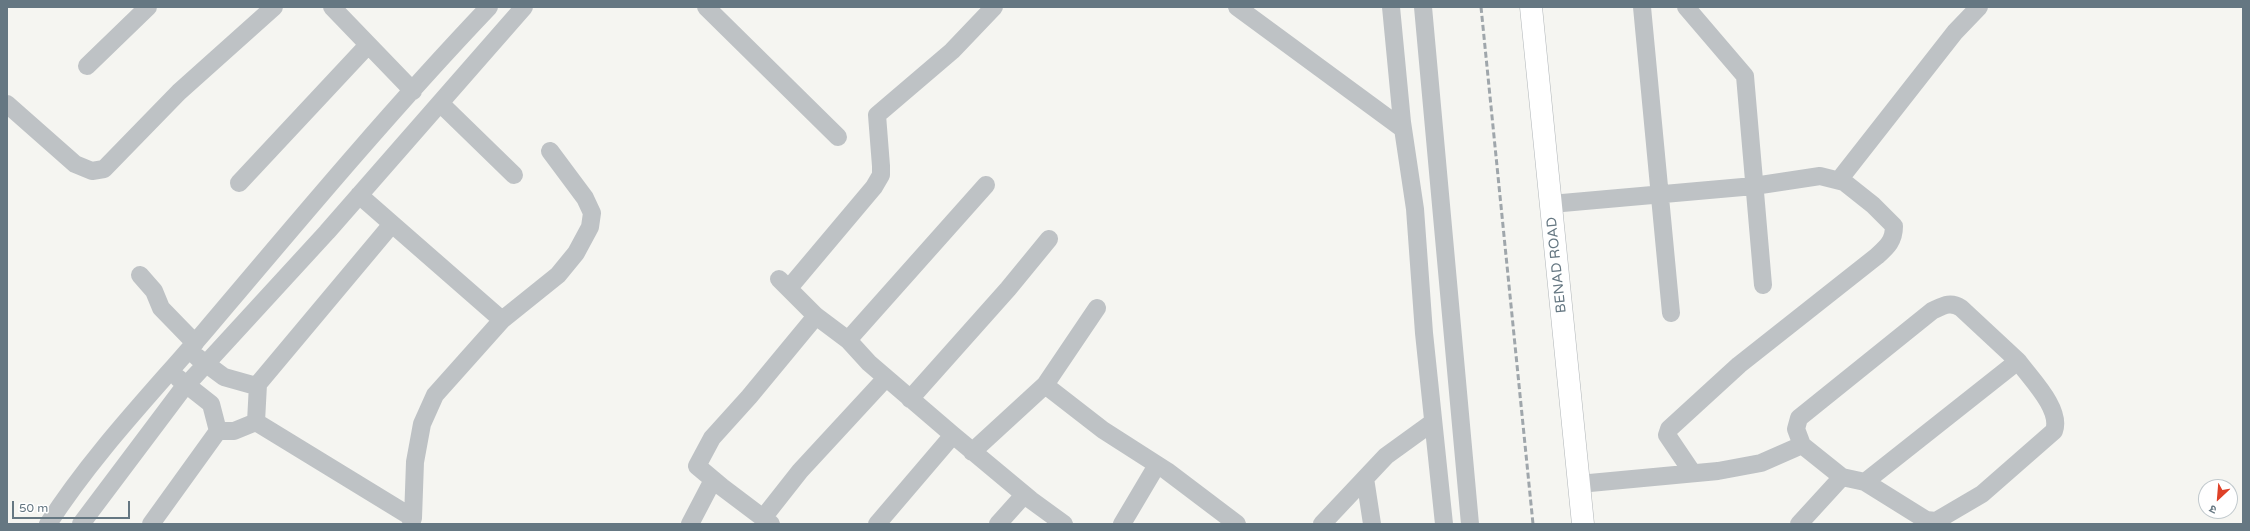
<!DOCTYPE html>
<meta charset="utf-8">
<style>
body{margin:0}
#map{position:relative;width:2250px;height:531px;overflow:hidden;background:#f5f5f1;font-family:"Varela Round","Noto Sans Devanagari",sans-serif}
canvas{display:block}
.frame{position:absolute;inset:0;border:8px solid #657782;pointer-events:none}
.north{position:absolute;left:2198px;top:479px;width:40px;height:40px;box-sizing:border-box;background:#fff;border:1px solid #c1c9cd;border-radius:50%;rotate:206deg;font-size:11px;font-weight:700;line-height:16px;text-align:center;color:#657782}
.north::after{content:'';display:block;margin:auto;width:14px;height:18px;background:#de4128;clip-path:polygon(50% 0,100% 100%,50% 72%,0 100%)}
.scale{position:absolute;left:12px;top:501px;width:118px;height:18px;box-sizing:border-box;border:2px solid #657782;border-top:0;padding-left:5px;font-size:12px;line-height:14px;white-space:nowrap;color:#657782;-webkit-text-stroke:3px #fff;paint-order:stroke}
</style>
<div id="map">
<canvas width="2250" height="531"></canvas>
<div class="frame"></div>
<div class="north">उ</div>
<div class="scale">50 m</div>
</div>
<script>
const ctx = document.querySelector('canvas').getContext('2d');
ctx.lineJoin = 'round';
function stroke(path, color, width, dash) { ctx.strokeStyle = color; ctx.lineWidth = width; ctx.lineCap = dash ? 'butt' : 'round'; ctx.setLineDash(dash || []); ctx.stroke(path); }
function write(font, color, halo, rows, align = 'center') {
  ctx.font = font + ' "Varela Round",sans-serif'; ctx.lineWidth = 4; ctx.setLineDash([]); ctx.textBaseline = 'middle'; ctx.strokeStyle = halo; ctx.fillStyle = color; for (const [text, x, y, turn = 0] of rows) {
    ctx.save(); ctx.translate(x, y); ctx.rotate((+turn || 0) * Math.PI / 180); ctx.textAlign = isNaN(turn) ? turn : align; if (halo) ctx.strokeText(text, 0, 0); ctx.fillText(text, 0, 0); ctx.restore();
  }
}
const major = new Path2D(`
 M1531,7L1583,524`);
stroke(major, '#b1b6b9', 23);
stroke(new Path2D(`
 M332,7L413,91
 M706,7L838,137
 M1237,7L1403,129
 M1391,7L1402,122L1415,209L1424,333L1444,524
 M1423,7L1470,524
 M1642,7L1671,313
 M1686,7L1745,76L1763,285
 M87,66L148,7
 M440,103L514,175
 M7,104L75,164L92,171L104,169L179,92L274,7
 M1839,180L1955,32L1979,7
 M239,183L368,45
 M359,195L502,320
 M1551,204L1754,186L1820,176L1844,182L1873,205L1894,226C1894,241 1887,247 1877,256L1739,365L1669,429L1667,435L1692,472
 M140,275L154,291L161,308L195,343
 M779,279L816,316L848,340L869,363L953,435L1031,500L1064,524
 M789,288L874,187L881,175V166L877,115L952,51L994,7
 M1097,308L1045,385L1103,430L1167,471L1237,524
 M848,340L986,185
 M197,357L224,377L256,386
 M178,378L211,404L218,431
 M910,399L1008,289L1049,239
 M256,422L413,518
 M218,431H234L256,422L258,384L392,224
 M1802,445L1796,429L1799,418L1932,311C1943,306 1950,301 1961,308L2018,361
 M972,452L1045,385
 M1365,478L1372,524
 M1579,484L1718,471L1761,463L1802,445L1842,477L1865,482L1926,520L1936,521L1982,494L2054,431C2062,409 2030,378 2018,361L1865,482
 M763,518L800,471L886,378
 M48,524C93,454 151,394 205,331C298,221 390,111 489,7
 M81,524L181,391L327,232L524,7
 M151,524L218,431
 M411,524L413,518L415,462L422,424L435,395L502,320L558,275L576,253L590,227L592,213L585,198L550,151
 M690,524L713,480
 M771,524L722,487L697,466L712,438L749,397L816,316
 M877,524L953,435
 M998,524L1024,495
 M1122,524L1157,465
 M1322,524L1386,456L1433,422
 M1799,524L1842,477`), '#bec2c5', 18);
stroke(major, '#fff', 22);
stroke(new Path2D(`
 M1481,7L1533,524`), '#9fa6ab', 3, [6, 3]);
write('14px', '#657782', '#fff', [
 ["BENAD ROAD",1557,265,-96]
]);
</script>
